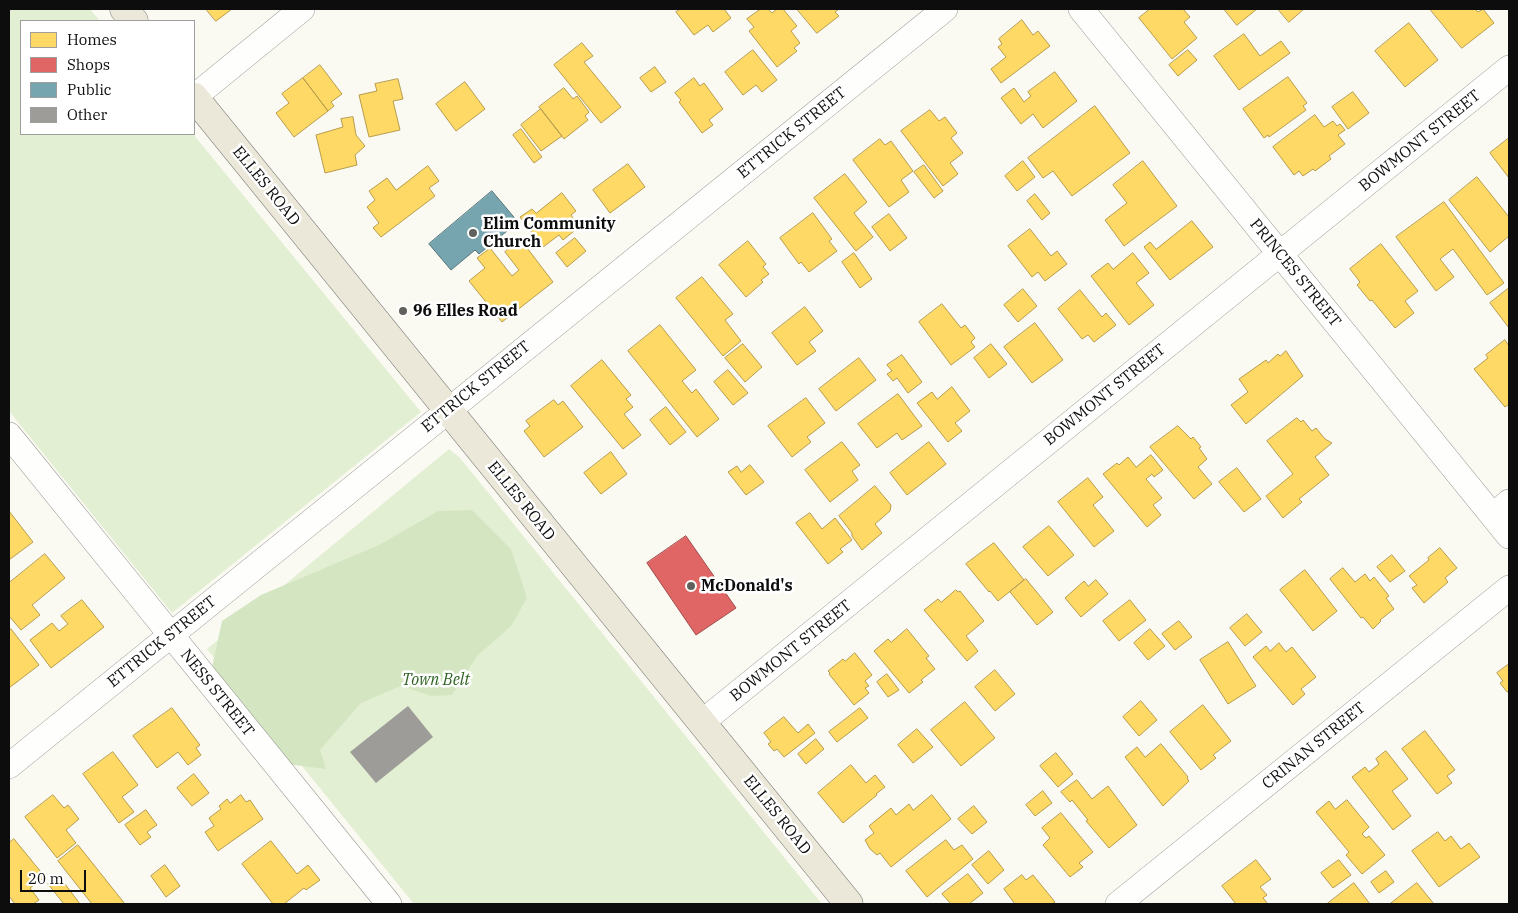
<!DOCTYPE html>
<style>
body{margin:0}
#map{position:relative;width:1518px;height:913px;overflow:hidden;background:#faf9f2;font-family:"IBM Plex Serif",serif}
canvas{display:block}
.frame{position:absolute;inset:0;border:10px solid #0d0d0d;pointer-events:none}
.legend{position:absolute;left:20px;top:20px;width:175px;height:115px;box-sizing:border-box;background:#fff;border:1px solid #9e9e9e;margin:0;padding:6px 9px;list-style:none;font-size:15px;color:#0d0d0d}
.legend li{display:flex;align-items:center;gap:10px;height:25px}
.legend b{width:25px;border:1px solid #9e9e9e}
.scale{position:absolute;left:20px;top:870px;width:66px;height:22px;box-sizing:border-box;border:2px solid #0d0d0d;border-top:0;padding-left:6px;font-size:15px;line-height:18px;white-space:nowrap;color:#0d0d0d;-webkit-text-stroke:4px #fff;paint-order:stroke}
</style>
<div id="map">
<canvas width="1518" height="913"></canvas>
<div class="frame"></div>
<ul class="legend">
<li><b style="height:14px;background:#ffd966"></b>Homes</li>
<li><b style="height:14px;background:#e06666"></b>Shops</li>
<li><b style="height:14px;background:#76a5af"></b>Public</li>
<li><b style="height:14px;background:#9d9c98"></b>Other</li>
</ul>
<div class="scale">20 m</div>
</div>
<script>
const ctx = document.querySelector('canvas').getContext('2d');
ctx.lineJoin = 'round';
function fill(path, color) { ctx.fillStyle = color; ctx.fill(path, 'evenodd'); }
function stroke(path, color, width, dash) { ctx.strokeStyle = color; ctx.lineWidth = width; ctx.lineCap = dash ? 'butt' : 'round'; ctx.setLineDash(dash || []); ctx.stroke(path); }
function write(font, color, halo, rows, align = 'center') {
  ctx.font = font + ' "IBM Plex Serif",serif'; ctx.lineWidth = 5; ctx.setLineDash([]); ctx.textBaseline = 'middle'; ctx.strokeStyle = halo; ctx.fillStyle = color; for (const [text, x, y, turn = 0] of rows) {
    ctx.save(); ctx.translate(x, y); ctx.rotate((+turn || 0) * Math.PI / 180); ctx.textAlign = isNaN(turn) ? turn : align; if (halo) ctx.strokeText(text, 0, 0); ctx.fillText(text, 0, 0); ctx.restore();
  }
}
fill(new Path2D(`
 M9,9H90L100,21H21V134H193L421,412L172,613L9,411Z
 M449,449L460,458L822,904H414L207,649Z`), '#e3efd3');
fill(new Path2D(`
 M472,510L511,549L527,598L511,626L477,656L452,695L431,696L401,686L361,703L320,750L326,769L286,764L211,672L222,621L261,595L379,545L438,511Z`), '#d4e6c1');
const homes = new Path2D(`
 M206,9H232L216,21Z
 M681,9H724L731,18L713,32L708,25L694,35L676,12Z
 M761,9H768L772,13L777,9H783L797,26L791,31L800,43L794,48L797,51L777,67L749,31L754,27L747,19Z
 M797,9H839L835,12L839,16L817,33Z
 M1150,9H1183L1190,17L1184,22L1197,38L1172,59L1139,18Z
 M1224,9H1257L1237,25Z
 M1278,9H1304L1289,22Z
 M1430,9H1475L1478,12L1483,9L1494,23L1462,48Z
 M1022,20L1033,35L1038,31L1050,46L1001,83L991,69L1006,57L998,47L1002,44L999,39Z
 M1409,23L1438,60L1405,87L1375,51Z
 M1244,34L1260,56L1281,41L1290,53L1239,90L1214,56Z
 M582,43L593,56L584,62L621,107L601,123L554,65Z
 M753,50L777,80L762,92L756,85L743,95L725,72Z
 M1188,50L1197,60L1178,76L1169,65Z
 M320,65L342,94L331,102L334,106L328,111L303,78Z
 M655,67L666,82L651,92L640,78Z
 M1055,72L1077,101L1043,128L1033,114L1021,124L1001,98L1014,88L1024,102L1031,96L1028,92Z
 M1288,77L1307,103L1303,106L1306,110L1269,137L1268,135L1264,138L1243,109Z
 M303,78L328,111L294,137L276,113L289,103L282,94Z
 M694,78L700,86L704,83L723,109L709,120L713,125L702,133L679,102L681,100L675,93Z
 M398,79L403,99L393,101L400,130L369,137L359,95L377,91L375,84Z
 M465,82L485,109L456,131L436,104Z
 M564,88L573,99L577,96L589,112L585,116L588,120L564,139L539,107Z
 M1353,92L1369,113L1348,129L1332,107Z
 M1095,106L1130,153L1072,196L1053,171L1043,178L1028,158Z
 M541,109L562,136L541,151L521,125Z
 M930,110L939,121L945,117L957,133L951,138L963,153L950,163L958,174L943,186L901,131Z
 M1315,115L1324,127L1333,121L1337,126L1340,124L1345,130L1338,135L1345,144L1329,156L1331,159L1315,171L1313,169L1303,176L1299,171L1294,175L1273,147Z
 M353,117L356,135L365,146L355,155L357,165L325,173L316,135L343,127L341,119Z
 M521,129L542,157L534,163L513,135Z
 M1509,138V178L1490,153Z
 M880,139L885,145L891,141L913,171L901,180L909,192L889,207L853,160Z
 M1023,161L1035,177L1017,191L1005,176Z
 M1143,161L1177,206L1124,246L1105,220L1127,203L1113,185Z
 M628,164L645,187L610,213L593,190Z
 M924,165L943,191L934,198L914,172Z
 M428,166L439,181L429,188L435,196L381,237L373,228L379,223L367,207L375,200L369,191L387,178L396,190Z
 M845,174L867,202L854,213L873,237L856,251L814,198Z
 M1477,177L1509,217V236L1490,252L1449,200Z
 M562,193L576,211L571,215L579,227L563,240L559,235L543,247L520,217L532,209L536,213Z
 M1035,194L1050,213L1042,220L1027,201Z
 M1444,202L1504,283L1487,295L1453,249L1440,259L1454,277L1436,291L1396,237Z
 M813,213L832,239L829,241L837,251L809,272L801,262L799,264L780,238Z
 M889,214L907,238L890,251L872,227Z
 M1192,221L1213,247L1170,280L1144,247L1150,242L1156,249Z
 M1030,229L1051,256L1057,251L1067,264L1045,281L1038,272L1032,277L1008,246Z
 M575,238L586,251L567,267L556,253Z
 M521,240L553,282L502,322L469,281L485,268L477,258L490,248L512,276L519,270L505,252Z
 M748,241L766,264L763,267L769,274L761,280L763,282L746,297L719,265Z
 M1381,244L1418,291L1405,301L1414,313L1395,328L1372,300L1370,301L1357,285L1360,282L1350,269Z
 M854,253L872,279L860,288L842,262Z
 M1133,253L1149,273L1136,283L1154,305L1129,325L1091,276L1108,263L1113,269Z
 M702,277L733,314L725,320L741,341L723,356L676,298Z
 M1509,288V328L1490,303Z
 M1023,289L1037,306L1018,322L1004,305Z
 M1080,290L1102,317L1106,313L1116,325L1094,342L1088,335L1082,339L1058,309Z
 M942,304L961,328L965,325L975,338L971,342L975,347L951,365L919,322Z
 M805,307L823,331L809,342L816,351L797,365L772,333Z
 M1035,323L1063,360L1032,383L1004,347Z
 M660,325L696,370L682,381L692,393L696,389L719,419L697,437L628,351Z
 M1505,340L1509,346V404L1505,407L1474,369L1488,358L1486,355Z
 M743,344L762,367L745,382L725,358Z
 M991,344L1007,364L989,378L974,358Z
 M1286,351L1303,376L1246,424L1231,405L1248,392L1239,379L1266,360L1268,363L1278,354L1280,356Z
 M902,355L922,382L908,393L897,378L893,381L887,374L892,371L887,365Z
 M859,358L876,380L836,411L819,389Z
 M602,360L631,395L626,399L633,407L624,414L641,435L623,449L571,386Z
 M728,370L748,393L733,405L714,382Z
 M952,387L970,411L955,423L962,431L948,442L917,403L932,392L937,399Z
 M898,394L922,426L902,440L897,433L877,448L858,424Z
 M806,398L825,423L807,437L811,442L792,457L768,426Z
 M554,400L558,405L563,401L583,427L544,457L524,431L530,426L526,421Z
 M666,407L686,432L670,445L650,420Z
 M1297,418L1301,422L1303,420L1312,431L1316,428L1325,439L1332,443L1315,457L1329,475L1299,499L1302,502L1283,518L1266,496L1293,474L1267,441Z
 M1178,426L1191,439L1193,437L1201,447L1199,448L1207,459L1198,467L1212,484L1194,499L1150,447Z
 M842,442L860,465L852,471L858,480L830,502L805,470Z
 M929,442L946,464L907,495L890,473Z
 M611,452L627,474L601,494L584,473Z
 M1151,455L1163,470L1154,477L1152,474L1146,479L1162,498L1153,505L1161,515L1147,527L1103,474L1117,463L1119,465L1128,457L1136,467Z
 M750,465L764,482L746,495L728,472L737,466L741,472Z
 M1237,468L1261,499L1244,512L1219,482Z
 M1088,478L1103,497L1093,505L1114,531L1094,547L1058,502Z
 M875,486L891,505L890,511L875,524L882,533L862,550L852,536V533L839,516Z
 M9,511L33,542L9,560Z
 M810,513L822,529L835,518L852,540L840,549L843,552L828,564L796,523Z
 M1049,526L1074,555L1048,576L1023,547Z
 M994,543L1024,580L998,601L990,591L989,592L966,564Z
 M1440,548L1457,568L1445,578L1448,582L1424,603L1412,588L1417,585L1409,576L1429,560L1428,558Z
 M45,554L65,578L32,605L40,615L21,630L9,616V583Z
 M1392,555L1405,571L1390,582L1377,567Z
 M1343,568L1355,582L1365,574L1370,581L1374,577L1389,596L1386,598L1394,609L1380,620L1381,621L1373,629L1363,617L1361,618L1330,579Z
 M1305,570L1337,611L1313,631L1280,590Z
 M1026,579L1053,612L1037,625L1010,592Z
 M1096,580L1108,594L1081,617L1065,598L1084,581L1088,586Z
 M956,590L958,592L960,591L984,621L966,636L978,651L967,661L924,610L938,599L941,602Z
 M82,600L104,627L51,668L30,640L52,623L59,631L68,624L61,616Z
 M1130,600L1146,620L1119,641L1103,621Z
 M1247,614L1262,632L1245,646L1230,628Z
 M1179,621L1192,637L1175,650L1162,634Z
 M11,629L39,665L9,688V631Z
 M907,629L929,656L926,658L935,669L921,680L923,682L909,693L874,651L888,639L891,642Z
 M1150,629L1165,646L1148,660L1134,643Z
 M1228,642L1256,686L1228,704L1200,660Z
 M1279,643L1286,652L1292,647L1316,677L1301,689L1305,694L1293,705L1253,657L1266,646L1270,651Z
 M855,653L872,675L865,681L869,686L865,688L869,693L854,705L829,674L830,673L828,671L843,659L845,661Z
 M1509,664V691L1507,692L1500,683L1503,681L1497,673Z
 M995,670L1015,694L995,711L975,687Z
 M887,674L899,690L888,697L877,682Z
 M1141,701L1157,720L1139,736L1123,717Z
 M965,702L995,738L961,766L931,730Z
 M1203,705L1231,741L1213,755L1216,758L1201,770L1170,732Z
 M172,708L200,745L196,748L201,755L188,765L178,752L157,768L133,736Z
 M860,708L868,718L837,742L829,732Z
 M784,717L798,733L808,724L815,733L784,757L777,749L774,751L768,744L771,742L764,733Z
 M917,729L933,747L913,763L898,745Z
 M1425,731L1455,770L1447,776L1452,783L1437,794L1402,749Z
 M816,739L824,749L806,764L798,754Z
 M1161,744L1188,777L1187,778L1189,781L1163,806L1125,757L1137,747L1145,757Z
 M1386,751L1408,779L1392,791L1411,816L1393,830L1352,777L1365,767L1369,772L1379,764L1376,759Z
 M113,752L138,785L122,797L134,812L119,823L83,774Z
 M1056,753L1073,774L1058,787L1040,766Z
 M851,765L866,783L875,775L885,787L876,794L877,795L843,823L818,793Z
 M194,774L209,793L192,806L177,788Z
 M1077,780L1092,799L1108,786L1137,825L1109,848L1086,821L1088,820L1072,800L1070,802L1061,792Z
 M1043,791L1052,803L1035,816L1026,805Z
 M53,795L64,808L68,805L79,819L66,830L76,843L57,858L25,817Z
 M241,795L246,802L250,800L263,819L218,851L205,832L214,826L209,818L221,809L219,806L227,799L230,803Z
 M932,795L951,819L891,867L880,853L877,855L870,849L865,840L874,833L869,826L891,808L896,815L909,804L913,810Z
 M1347,800L1369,827L1362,834L1366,838L1369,836L1385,855L1362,874L1346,855L1349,852L1316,812L1329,801L1335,809Z
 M974,806L987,822L972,834L958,819Z
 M146,810L157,825L147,832L151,837L140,845L125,825Z
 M1061,813L1093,852L1079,863L1083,867L1070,877L1043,845L1050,838L1042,828Z
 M1438,832L1445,841L1451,836L1461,849L1469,843L1480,857L1439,887L1412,851Z
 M14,839L45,877L30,888L39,900L33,904H15L9,896V843Z
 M946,840L954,850L962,845L973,859L927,897L906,871Z
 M271,841L297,874L308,865L320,880L306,890L304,888L284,904H273L242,864Z
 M78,845L125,904H92L58,861Z
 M989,851L1004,870L988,884L972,865Z
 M1256,860L1271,879L1260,887L1267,895L1263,898L1268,904H1236L1222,886Z
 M1339,860L1351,875L1333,888L1321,873Z
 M165,865L180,886L166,897L151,876Z
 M1386,871L1394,882L1379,893L1371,882Z
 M968,874L983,893L969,904H951L942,894Z
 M1022,875L1026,880L1033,875L1055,902L1052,904H1015L1004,889Z
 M59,876L80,904H64L48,884Z
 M1354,883L1370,904H1327Z
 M1417,883L1434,904H1390Z`);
fill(homes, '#ffd966');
stroke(homes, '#b69c4b', 1);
const shops = new Path2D(`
 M686,536L736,608L696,635L647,563Z`);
fill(shops, '#e06666');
stroke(shops, '#a14b4b', 1);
const public = new Path2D(`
 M492,191L518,222L479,254L475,250L451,270L429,244Z`);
fill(public, '#76a5af');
stroke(public, '#56777e', 1);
fill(new Path2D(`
 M408,706L433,737L376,783L350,752Z`), '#9d9c98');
const minor = new Path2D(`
 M1081,9L1509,536
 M194,97L302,9
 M9,435C136,591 262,749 389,904
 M1493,516L1509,502
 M701,723L1509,68
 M9,766L945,9
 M1118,904L1509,588`);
const major = new Path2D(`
 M124,9L134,21
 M194,97L849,904`);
stroke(minor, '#949390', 26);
stroke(major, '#81817d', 29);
stroke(minor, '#fefefd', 25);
stroke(major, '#ebe7d9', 28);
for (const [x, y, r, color] of [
 [473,233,5,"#60605d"],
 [403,311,5,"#60605d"],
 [691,586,5,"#60605d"]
]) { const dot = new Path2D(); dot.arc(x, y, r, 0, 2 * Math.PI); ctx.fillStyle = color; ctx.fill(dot); stroke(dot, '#fff', 2); }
write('16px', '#0d0d0d', '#fff', [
 ["ETTRICK STREET",792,133,-39],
 ["BOWMONT STREET",1420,141,-39],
 ["ELLES ROAD",266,186,51],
 ["PRINCES STREET",1295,273,51],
 ["ETTRICK STREET",476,387,-39],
 ["BOWMONT STREET",1105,395,-39],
 ["ELLES ROAD",521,501,51],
 ["ETTRICK STREET",162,642,-39],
 ["BOWMONT STREET",791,651,-39],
 ["NESS STREET",217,693,51],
 ["CRINAN STREET",1314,746,-39],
 ["ELLES ROAD",777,815,51]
]);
write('bold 16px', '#0d0d0d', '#fff', [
 ["Elim Community",483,224],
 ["Church",483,242],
 ["96 Elles Road",413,311],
 ["McDonald's",701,586]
], 'left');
write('italic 16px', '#2d6220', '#fff', [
 ["Town Belt",436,680]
]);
</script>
